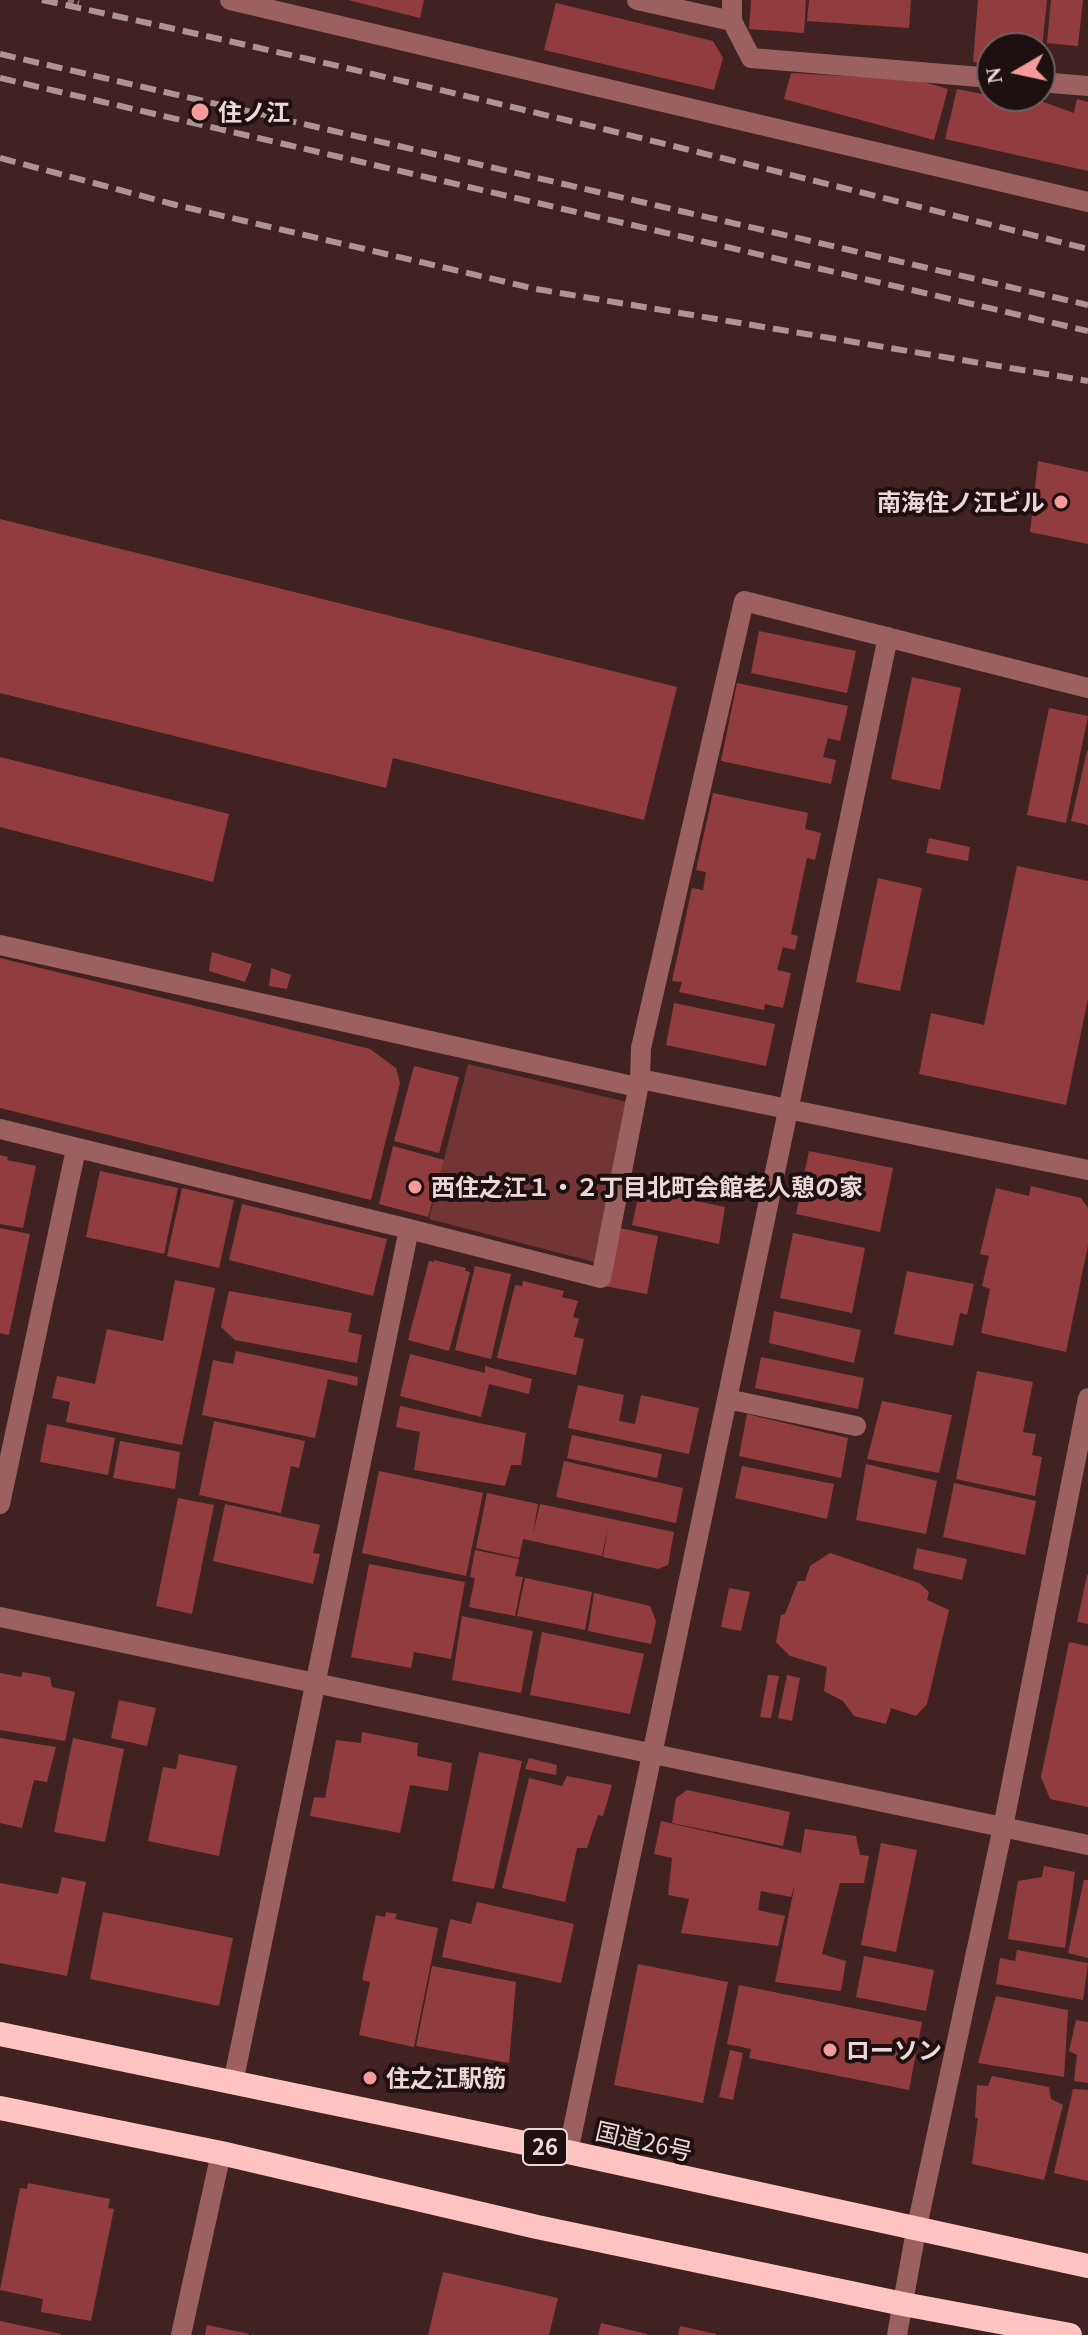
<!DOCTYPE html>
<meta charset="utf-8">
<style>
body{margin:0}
#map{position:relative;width:1088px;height:2335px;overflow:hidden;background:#412222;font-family:Georgia,serif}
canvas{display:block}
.north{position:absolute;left:976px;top:32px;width:80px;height:80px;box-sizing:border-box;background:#1e1010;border:2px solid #706060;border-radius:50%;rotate:261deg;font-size:22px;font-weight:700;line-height:32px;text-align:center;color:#ecd7d7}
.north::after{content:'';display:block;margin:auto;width:28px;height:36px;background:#f59b9a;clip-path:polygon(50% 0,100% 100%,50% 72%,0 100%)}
</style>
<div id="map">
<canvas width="1088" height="2335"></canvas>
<div class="north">N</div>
</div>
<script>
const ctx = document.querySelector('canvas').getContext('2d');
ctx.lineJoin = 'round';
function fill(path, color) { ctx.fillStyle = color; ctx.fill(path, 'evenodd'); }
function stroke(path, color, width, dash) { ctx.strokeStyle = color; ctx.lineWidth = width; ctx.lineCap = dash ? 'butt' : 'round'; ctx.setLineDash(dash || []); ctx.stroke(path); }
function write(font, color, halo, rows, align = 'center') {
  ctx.font = font + ' Georgia,"Noto Sans JP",serif'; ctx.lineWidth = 8; ctx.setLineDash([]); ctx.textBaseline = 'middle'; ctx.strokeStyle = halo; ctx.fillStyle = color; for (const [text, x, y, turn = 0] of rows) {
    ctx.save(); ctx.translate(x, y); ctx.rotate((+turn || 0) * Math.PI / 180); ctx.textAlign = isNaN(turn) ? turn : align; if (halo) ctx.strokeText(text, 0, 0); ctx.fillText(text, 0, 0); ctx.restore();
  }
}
fill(new Path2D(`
 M468,1064L627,1102L594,1262L429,1219Z`), '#733435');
fill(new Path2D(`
 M348,0H424L420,18Z
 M751,0H806L804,33L749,29Z
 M809,0H911L909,28L807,21Z
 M978,0H1047L1042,48H992V64L973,62Z
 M1051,0H1083L1078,46L1047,43Z
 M556,3L713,41L723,58L714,90L544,50Z
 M791,73L917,80L948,89L934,140L784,99Z
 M957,89L992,96H1027L1074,113L1077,99L1088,102V171L945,139Z
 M1038,461L1088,472V544L1030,532Z
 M0,519L677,687L644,820L393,758L386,788L0,693Z
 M759,631L856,651L847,693L751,673Z
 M912,677L961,688L940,790L891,779Z
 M737,683L848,706L840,741L828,738L823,757L836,760L831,784L721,761Z
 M1049,708L1088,716L1066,823L1027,815Z
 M1087,751H1088V825L1071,821Z
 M0,757L229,814L213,882L0,827Z
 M713,793L808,813L805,829L821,833L815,860L807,858L791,934L798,936L795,950L783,947L777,970L791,973L783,1008L765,1004L764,1010L679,992L682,982L672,981L692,888L703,890L706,872L696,870Z
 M929,838L970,847L968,861L926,853Z
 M1017,866L1088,881V999L1066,1105L919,1074L931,1013L984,1025Z
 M878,878L922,888L900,991L856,982Z
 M212,952L252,964L245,982L209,971Z
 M0,958L370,1049L396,1068L400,1083L371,1200L0,1108Z
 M271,968L291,975L287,989L269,986Z
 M674,1003L775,1024L766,1066L666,1045Z
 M414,1066L459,1077L439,1153L394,1141Z
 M393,1146L444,1160L428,1217L379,1204Z
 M809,1151L893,1168L880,1232L796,1214Z
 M0,1155L8,1157L7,1160L36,1166L23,1228L0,1224Z
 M100,1171L178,1188L164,1254L86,1237Z
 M1031,1186L1081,1198L1088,1208V1245L1066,1352L981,1333L990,1289L982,1286L989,1256L980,1254L996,1188L1029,1196Z
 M182,1188L234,1200L219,1268L167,1256Z
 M640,1189L725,1207L719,1244L632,1225Z
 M242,1204L387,1239L373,1296L229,1260Z
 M615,1227L658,1236L647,1294L604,1286Z
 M0,1228L30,1234L9,1335L0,1333Z
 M793,1233L865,1248L852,1313L780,1298Z
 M434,1260L466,1268L465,1271L470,1272L449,1351L408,1340L429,1261L434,1262Z
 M475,1266L511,1274L491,1359L455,1350Z
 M907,1271L974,1284L967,1315L960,1313L953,1346L894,1334Z
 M175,1280L215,1288L182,1445L66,1422L70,1402L52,1398L57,1376L95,1384L107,1329L163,1341Z
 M523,1281L564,1291L562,1297L578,1301L573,1317L579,1319L574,1337L584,1339L576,1375L497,1358L515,1285L522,1286Z
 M229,1291L352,1313L348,1332L362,1335L357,1363L235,1340L221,1327Z
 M774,1311L861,1330L854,1363L769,1343Z
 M236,1351L358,1377L357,1386L328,1379L315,1438L202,1415L213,1360L233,1364Z
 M410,1354L485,1373V1366L532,1379L529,1394L489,1384L481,1417L400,1396Z
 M761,1357L864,1378L858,1409L755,1388Z
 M977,1371L1033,1382L1023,1432L1036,1434L1032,1455L1042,1457L1035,1496L956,1479Z
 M578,1385L624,1395L619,1421L635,1424L641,1395L699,1408L689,1454L568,1428Z
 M882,1401L952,1415L939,1473L867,1459Z
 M400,1406L526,1433L521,1465H511L505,1486L414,1470L420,1432L396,1427Z
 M747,1414L848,1438L841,1478L739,1456Z
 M214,1421L305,1441L299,1468L291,1466L281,1513L199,1495Z
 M47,1424L115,1438L108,1475L40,1462Z
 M572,1435L662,1454L657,1478L567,1458Z
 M120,1441L180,1452L175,1489L113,1478Z
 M564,1461L683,1488L676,1523L556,1497Z
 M866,1464L937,1481L926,1534L856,1520Z
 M742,1466L834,1484L827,1519L735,1498Z
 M379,1471L483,1493L466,1576L362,1553Z
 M954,1483L1036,1501L1025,1555L943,1537Z
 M487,1493L538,1504L533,1534L540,1504L674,1532L668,1565L658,1569L603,1557L608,1527L602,1556L523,1539L519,1558L476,1548Z
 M178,1498L214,1505L192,1614L156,1606Z
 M225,1504L320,1525L313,1553L320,1554L313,1584L213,1561Z
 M917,1548L967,1559L962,1580L913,1569Z
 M475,1550L519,1559L515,1576L523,1577L515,1616L469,1607L475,1578L470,1577Z
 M830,1553L919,1583L929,1592L927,1600L949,1610L927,1704L916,1716L891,1708L886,1724L854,1716L843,1701L824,1691L827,1667L790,1656L776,1642L781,1615L785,1614L798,1581H805L810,1566Z
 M369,1564L465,1582L451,1659L414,1652L411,1668L351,1657Z
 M1087,1575H1088V1624L1077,1622Z
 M525,1578L592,1592L585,1630L517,1616Z
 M729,1588L750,1592L741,1631L721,1627Z
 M594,1593L650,1606L656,1621L651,1644L588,1631Z
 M462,1616L533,1631L521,1693L452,1680Z
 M542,1632L644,1654L630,1714L530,1695Z
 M1069,1642L1088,1646V1807L1050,1799L1041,1777Z
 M23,1672L50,1677L52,1687L75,1692L65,1741L0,1730V1673L21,1677Z
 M768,1675L779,1676L771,1718L760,1717Z
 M787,1675L800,1678L792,1721L778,1718Z
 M119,1700L156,1708L147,1746L111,1738Z
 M362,1732L418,1743L417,1756L452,1763L448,1791L410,1785L400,1833L310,1816L314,1797L325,1798L336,1740L361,1743Z
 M0,1738L56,1747L47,1782L34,1780L22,1828L0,1823Z
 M73,1738L124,1749L105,1842L54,1832Z
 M479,1752L522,1761L494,1889L452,1881Z
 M179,1754L237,1766L219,1856L148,1841L163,1767L176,1769Z
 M529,1758L557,1765L556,1775L525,1769Z
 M567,1776L612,1785L603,1816L598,1815L587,1848H577L565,1902L502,1888L529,1778L562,1786Z
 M687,1790L790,1812L783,1846L672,1823L676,1798Z
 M661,1821L801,1853L805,1829L856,1836L860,1855L869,1856L864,1883H840L822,1954L846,1961L841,1991L775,1982L795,1884L791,1897L761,1891L758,1910L785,1916L778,1946L681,1933L689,1899L668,1895L672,1858L654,1854Z
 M881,1843L917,1850L896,1952L861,1945Z
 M1044,1866L1075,1872L1065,1948L1008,1939L1018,1881L1042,1877Z
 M62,1877L86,1882L67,1976L0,1963V1883L58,1894Z
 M1084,1880H1088V1958L1068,1953Z
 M477,1902L574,1924L561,1983L442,1957L450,1919L471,1924Z
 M103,1912L233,1938L219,2006L90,1979Z
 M386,1912L397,1914L395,1919L438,1928L414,2047L359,2035L370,1982L362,1980L376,1915L385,1917Z
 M1017,1950L1088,1963L1083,2000L996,1984L1000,1958L1015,1961Z
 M864,1956L934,1970L926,2011L856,1997Z
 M638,1964L728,1982L703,2103L614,2085Z
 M432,1966L516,1982L509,2063L416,2046Z
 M739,1985L922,2022L909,2090L749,2058L751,2049L727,2044Z
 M996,1996L1068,2010L1064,2077L978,2063Z
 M1076,2020L1088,2022V2083L1074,2081L1077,2055L1069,2051Z
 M730,2050L743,2053L733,2100L719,2097Z
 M992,2076L1049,2087L1051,2099L1063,2105L1044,2180L972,2164L978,2118H975L977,2085L988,2086Z
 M1073,2089L1088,2090V2181L1054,2173Z
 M28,2183L110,2199L108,2208L114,2209L91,2321L41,2312L43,2299L0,2290L20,2188L27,2189Z
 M443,2272L558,2298L549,2335H428Z
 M0,2321L61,2334V2335H0Z
 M601,2323L647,2334V2335H598Z
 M207,2325L249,2334V2335H205Z
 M680,2326L716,2334V2335H678Z`), '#913d40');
stroke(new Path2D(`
 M68,0L79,3`), '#937979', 5, [6, 4]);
stroke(new Path2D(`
 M230,0L1088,202
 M637,0L732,21
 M732,0V21L751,58L992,78
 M1040,82L1088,86
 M0,945L637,1087
 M640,1079L1088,1170
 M0,1129L409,1229
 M727,1399L856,1426
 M0,1504L76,1149
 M0,1617L1088,1845
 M233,2083L409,1229L601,1278L640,1079L641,1048L744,601L1088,688
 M568,2152L888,637
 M181,2335L221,2153
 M897,2335L916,2231L1003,1827L1088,1398`), '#9b605f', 20);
stroke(new Path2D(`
 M0,2034L568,2152L1088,2266
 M0,2108L221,2153L537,2227L903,2304L1070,2335`), '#ffc3c1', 24);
stroke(new Path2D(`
 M42,0C393,75 740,162 1088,249
 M0,54L1088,305
 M0,78L1088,331
 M0,158L176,205L536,289L1088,381`), '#ac9494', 6, [16, 8]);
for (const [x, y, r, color] of [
 [200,112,10,"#f59b9a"],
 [1061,502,8,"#f59b9a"],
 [415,1187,8,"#f59b9a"],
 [830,2050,8,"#f59b9a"],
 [370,2078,8,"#f59b9a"]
]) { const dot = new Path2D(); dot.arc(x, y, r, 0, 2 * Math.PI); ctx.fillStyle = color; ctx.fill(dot); stroke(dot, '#1e1010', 3); }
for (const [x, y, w] of [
 [545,2147,44]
]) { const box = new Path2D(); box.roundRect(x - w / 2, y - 18, w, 36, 6); ctx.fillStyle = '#1e1010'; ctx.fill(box); stroke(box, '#ecd7d7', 2); }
write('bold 22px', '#ecd7d7', null, [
 ["26",545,2147]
]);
write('bold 24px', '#ecd7d7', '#1e1010', [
 ["住ノ江",218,112],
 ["南海住ノ江ビル",1045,502,"right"],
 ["西住之江１・２丁目北町会館老人憩の家",431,1187],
 ["ローソン",846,2050],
 ["住之江駅筋",386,2078]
], 'left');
write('24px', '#ecd7d7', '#1e1010', [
 ["国道26号",644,2141,13]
]);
</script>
